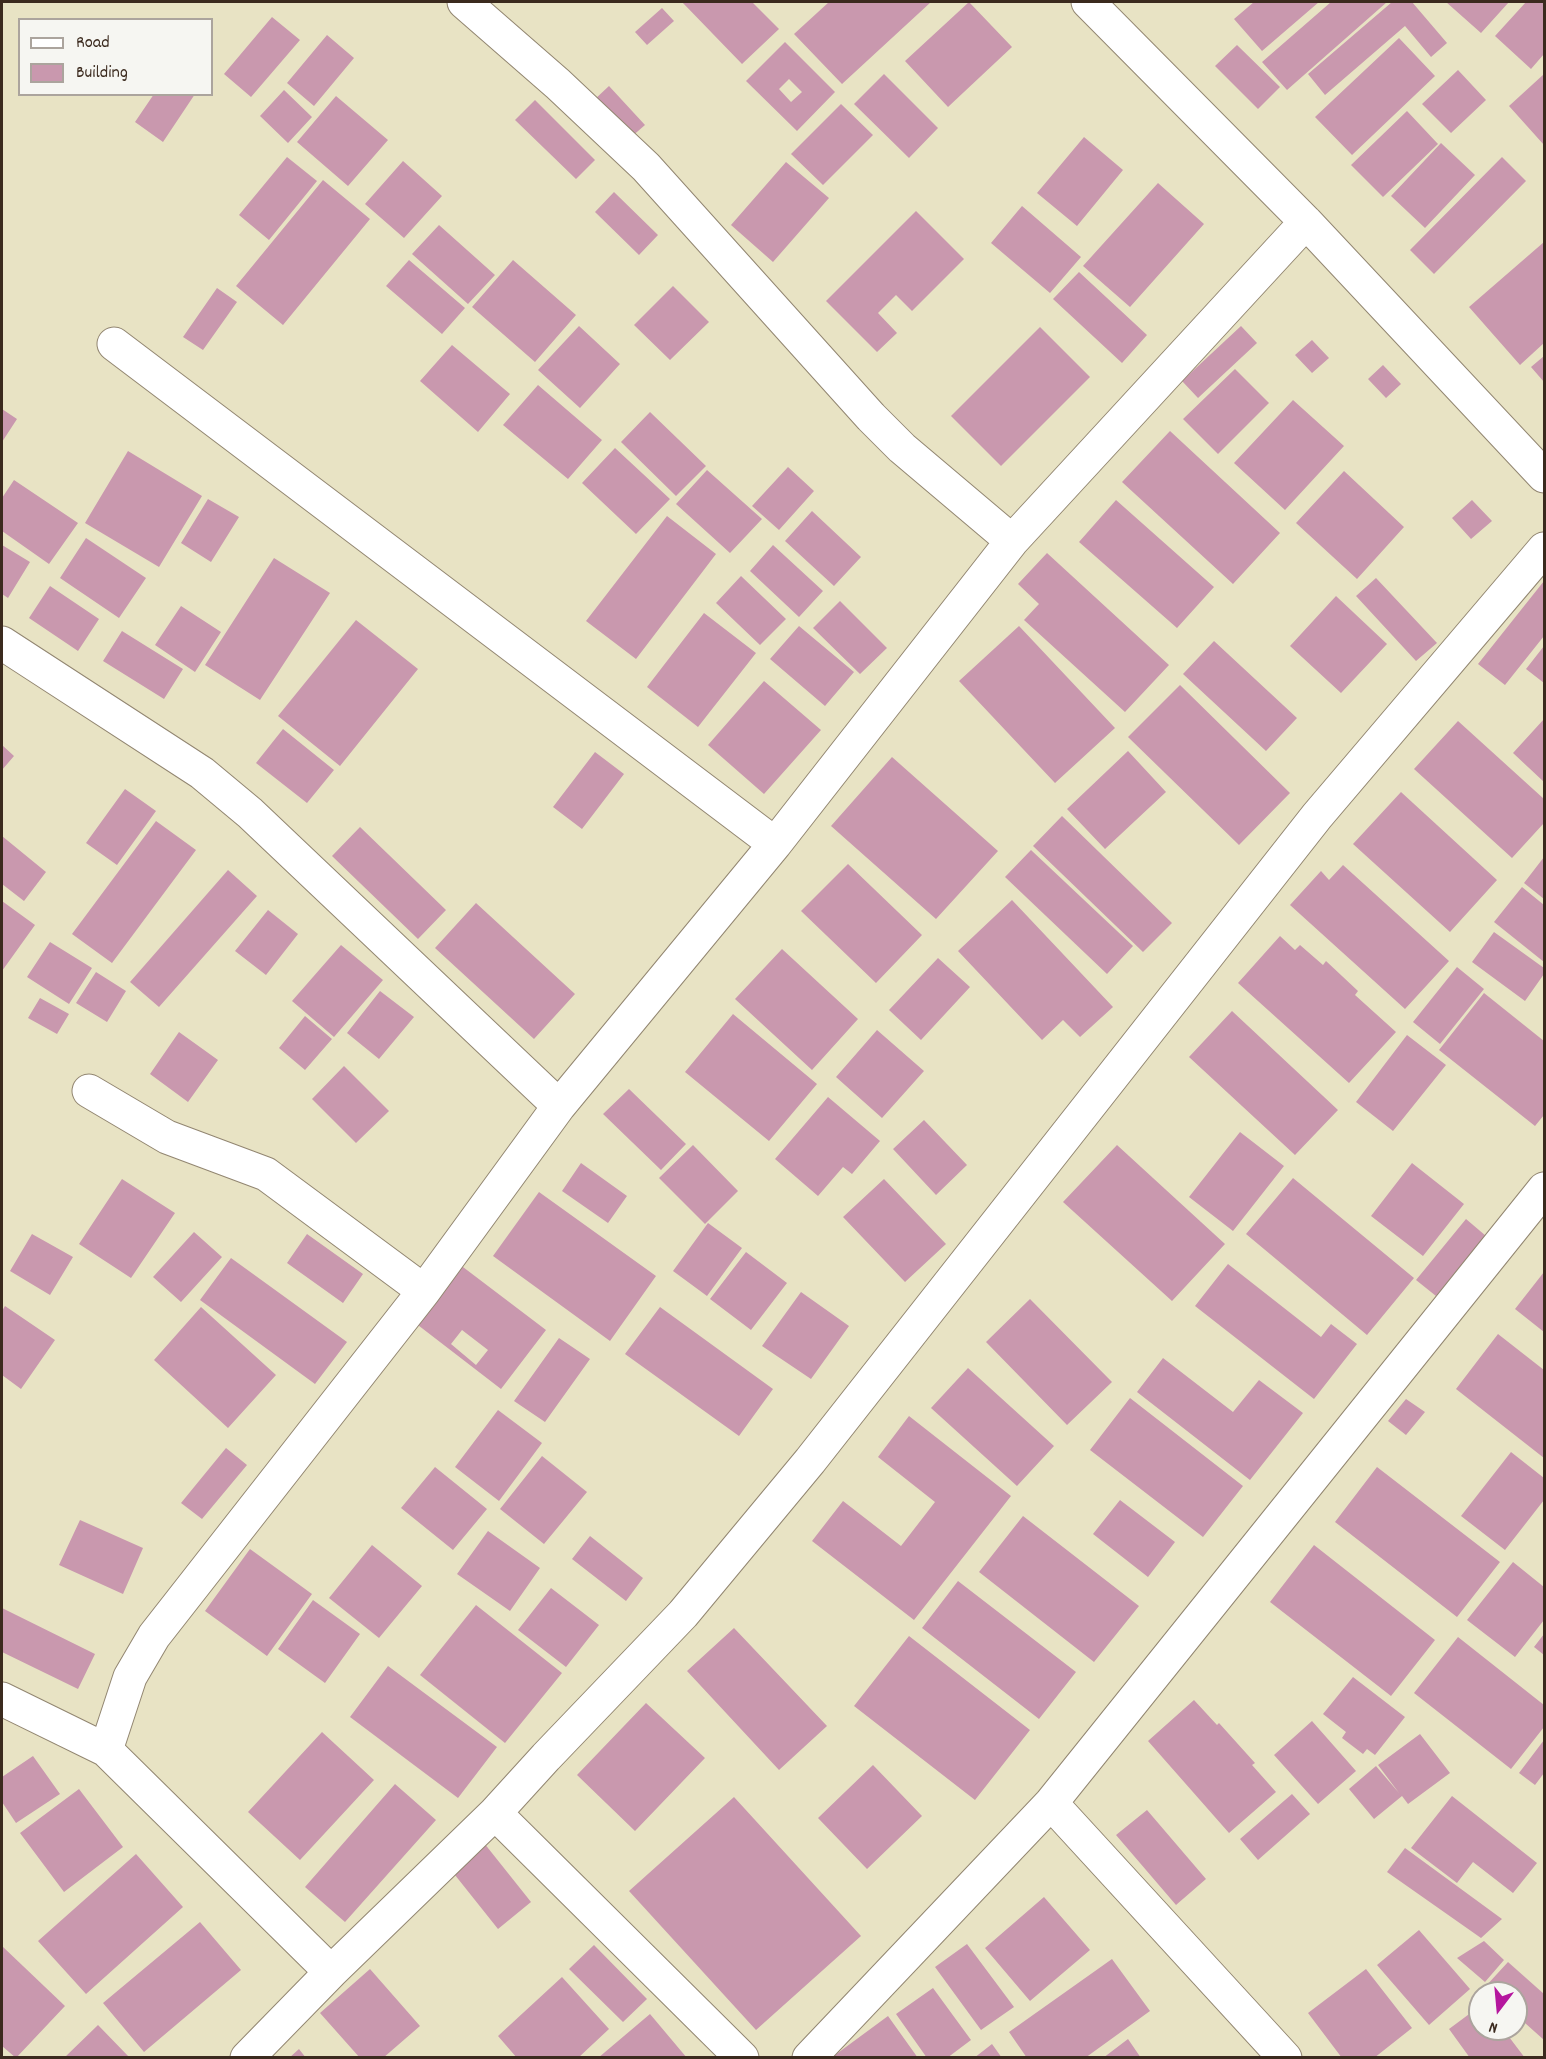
<!DOCTYPE html>
<style>
body{margin:0}
#map{position:relative;width:1546px;height:2059px;overflow:hidden;background:#e8e3c4;font-family:Dekko,sans-serif}
canvas{display:block}
.frame{position:absolute;inset:0;border:3px solid #3b2a1e;pointer-events:none}
.legend{position:absolute;left:18px;top:18px;width:195px;height:78px;box-sizing:border-box;background:#f6f6f2;border:2px solid #aba49d;margin:0;padding:8px 10px;list-style:none;font-size:18px;color:#3b2a1e}
.legend li{display:flex;align-items:center;gap:12px;height:30px}
.legend b{width:30px;border:2px solid #aba49d}
.north{position:absolute;left:1468px;top:1981px;width:60px;height:60px;box-sizing:border-box;background:#f6f6f2;border:2px solid #aba49d;border-radius:50%;rotate:196deg;font-size:16px;font-weight:700;line-height:24px;text-align:center;color:#3b2a1e}
.north::after{content:'';display:block;margin:auto;width:21px;height:27px;background:#b5179e;clip-path:polygon(50% 0,100% 100%,50% 72%,0 100%)}
</style>
<div id="map">
<canvas width="1546" height="2059"></canvas>
<div class="frame"></div>
<ul class="legend">
<li><b style="height:8px;background:#fff"></b>Road</li>
<li><b style="height:16px;background:#c998ae"></b>Building</li>
</ul>
<div class="north">N</div>
</div>
<script>
const ctx = document.querySelector('canvas').getContext('2d');
ctx.lineJoin = 'round';
function fill(path, color) { ctx.fillStyle = color; ctx.fill(path, 'evenodd'); }
function stroke(path, color, width, dash) { ctx.strokeStyle = color; ctx.lineWidth = width; ctx.lineCap = dash ? 'butt' : 'round'; ctx.setLineDash(dash || []); ctx.stroke(path); }
fill(new Path2D(`
 M682,2H752L779,29L742,64Z
 M829,2H931L842,84L794,34Z
 M969,2L1012,47L948,107L905,61Z
 M1254,2H1319L1262,51L1234,19Z
 M1331,2H1387L1287,90L1262,62Z
 M1392,2H1412L1447,43L1431,57L1405,26L1325,95L1308,74Z
 M1446,2H1509L1481,33Z
 M1526,2H1544V54L1531,69L1495,36Z
 M662,8L674,21L647,45L635,32Z
 M272,17L300,40L251,97L224,74Z
 M327,35L354,58L314,106L287,83Z
 M1399,38L1435,76L1352,155L1315,117Z
 M785,42L835,92L797,131L746,81ZM789,79L802,92L791,102L779,89Z
 M1237,45L1280,87L1258,109L1215,66Z
 M1458,70L1486,100L1451,133L1422,104Z
 M884,74L938,128L909,158L854,104Z
 M1544,74V145L1509,106Z
 M609,86L645,125L630,138L594,100Z
 M284,90L312,117L288,143L260,116Z
 M154,94H195L163,142L135,122Z
 M336,96L388,140L348,186L297,142Z
 M535,100L595,160L576,179L515,120Z
 M841,104L873,135L823,185L791,154Z
 M1407,111L1438,144L1383,197L1351,165Z
 M1084,137L1123,170L1077,226L1037,193Z
 M1441,143L1475,175L1425,228L1391,196Z
 M287,157L317,181L269,240L239,215Z
 M1502,157L1526,181L1434,274L1410,250Z
 M403,161L442,196L404,238L365,204Z
 M786,162L829,198L773,262L731,225Z
 M323,180L370,219L283,325L236,286Z
 M1158,183L1204,224L1130,307L1083,266Z
 M614,192L658,235L639,255L595,212Z
 M1022,206L1081,257L1050,293L991,243Z
 M916,211L964,259L912,311L896,295L878,313L897,333L877,352L826,301Z
 M439,225L495,275L468,304L412,254Z
 M1544,242V343L1520,365L1469,307Z
 M409,260L465,308L442,334L386,286Z
 M513,260L576,315L535,362L472,307Z
 M1079,272L1147,335L1122,363L1053,299Z
 M673,286L709,322L670,360L634,325Z
 M217,288L237,302L203,350L183,337Z
 M579,326L620,364L580,408L538,370Z
 M1241,326L1257,343L1198,398L1182,381Z
 M1040,327L1090,377L1001,466L951,416Z
 M1312,340L1329,358L1312,373L1295,355Z
 M452,345L510,394L478,432L420,381Z
 M1544,356V382L1531,367Z
 M1383,365L1401,384L1386,398L1368,379Z
 M1235,369L1269,403L1218,454L1183,419Z
 M538,385L602,440L568,479L503,425Z
 M1293,400L1344,446L1285,510L1234,463Z
 M2,409L17,419L2,442Z
 M650,412L706,466L676,496L621,442Z
 M1170,431L1280,533L1233,584L1122,482Z
 M615,448L670,499L636,534L582,483Z
 M128,451L202,496L159,567L85,523Z
 M788,467L814,491L779,530L752,506Z
 M707,470L762,519L730,553L676,504Z
 M1344,471L1404,527L1357,579L1296,523Z
 M14,480L78,523L49,564L2,531V498Z
 M208,499L239,517L211,562L181,543Z
 M1116,500L1214,587L1177,628L1079,542Z
 M1472,500L1492,521L1471,539L1452,518Z
 M812,511L861,557L834,586L785,541Z
 M667,516L716,554L636,659L586,621Z
 M86,538L146,578L119,618L60,578Z
 M2,545L30,562L8,598L2,594Z
 M773,545L823,591L799,617L750,571Z
 M1047,553L1169,665L1125,712L1024,620L1039,604L1018,584Z
 M274,558L330,593L260,700L205,665Z
 M741,576L786,619L760,645L716,603Z
 M1376,578L1437,643L1416,661L1356,596Z
 M1544,581V636L1505,685L1478,664Z
 M50,586L99,619L78,651L29,618Z
 M1336,596L1387,644L1341,693L1290,646Z
 M840,601L887,648L860,674L813,628Z
 M181,606L221,632L195,672L155,645Z
 M704,613L756,653L698,727L647,687Z
 M356,620L418,669L340,766L278,716Z
 M799,626L854,672L825,706L770,659Z
 M1019,626L1115,728L1055,783L959,681Z
 M122,631L183,669L164,699L103,661Z
 M1214,641L1297,718L1266,751L1183,674Z
 M1544,646V683L1526,669Z
 M764,681L821,730L764,794L708,745Z
 M1180,685L1290,793L1239,845L1128,737Z
 M1544,719V782L1513,753Z
 M1458,721L1544,799V823L1512,858L1414,769Z
 M283,729L334,770L307,803L256,763Z
 M2,745L14,756L2,770Z
 M1128,751L1166,792L1105,849L1067,809Z
 M595,752L624,774L582,829L553,807Z
 M892,757L998,851L936,919L831,826Z
 M125,789L156,811L117,865L86,843Z
 M1401,792L1497,880L1450,932L1353,844Z
 M1062,816L1172,923L1143,952L1033,846Z
 M156,821L196,850L112,963L72,934Z
 M360,827L446,910L418,939L332,856Z
 M2,836L46,872L24,901L2,884Z
 M1031,850L1133,946L1107,974L1005,877Z
 M1544,857V899L1524,883Z
 M848,864L922,935L876,983L801,911Z
 M1343,865L1449,961L1405,1009L1290,905L1321,871L1329,880Z
 M228,870L257,896L159,1007L130,982Z
 M1522,887L1544,905V962L1494,922Z
 M1012,900L1113,1007L1080,1037L1063,1020L1042,1040L958,951Z
 M2,901L35,925L2,971Z
 M476,903L575,994L534,1039L435,948Z
 M268,910L298,934L266,975L235,951Z
 M1494,932L1544,968V974L1525,1001L1472,962Z
 M1280,936L1295,950L1300,945L1323,965L1326,961L1358,991L1355,995L1396,1032L1349,1083L1238,983Z
 M50,942L92,968L69,1004L27,977Z
 M341,945L383,980L334,1037L292,1001Z
 M782,949L858,1019L812,1070L735,999Z
 M938,958L970,987L921,1040L889,1010Z
 M1457,967L1484,989L1440,1044L1413,1022Z
 M96,972L126,991L107,1022L76,1003Z
 M380,991L414,1017L379,1059L347,1033Z
 M1484,993L1544,1041V1115L1535,1126L1439,1050Z
 M40,998L69,1014L57,1034L28,1018Z
 M1232,1011L1338,1110L1295,1155L1189,1057Z
 M733,1014L817,1084L769,1141L685,1072Z
 M305,1016L332,1039L305,1070L279,1048Z
 M877,1030L924,1071L882,1118L836,1077Z
 M179,1032L218,1060L188,1102L150,1074Z
 M1407,1035L1446,1065L1393,1131L1356,1102Z
 M344,1066L389,1111L356,1143L312,1099Z
 M629,1089L686,1144L661,1170L603,1114Z
 M828,1097L880,1141L852,1174L843,1167L818,1196L775,1159Z
 M924,1120L967,1165L936,1195L893,1149Z
 M1240,1132L1284,1166L1233,1231L1189,1197Z
 M693,1145L738,1191L705,1224L659,1178Z
 M1117,1145L1225,1244L1172,1301L1063,1202Z
 M581,1163L627,1196L608,1223L562,1191Z
 M1412,1163L1464,1204L1423,1256L1371,1216Z
 M1293,1178L1414,1278L1367,1335L1246,1234Z
 M122,1179L175,1213L131,1278L79,1244Z
 M884,1179L946,1244L905,1282L843,1217Z
 M539,1192L656,1276L610,1341L493,1256Z
 M1466,1219L1486,1236L1436,1296L1416,1280Z
 M708,1223L742,1248L707,1296L673,1271Z
 M194,1232L222,1257L181,1302L153,1277Z
 M32,1234L73,1257L50,1295L10,1271Z
 M307,1234L363,1274L343,1303L287,1263Z
 M746,1252L787,1283L751,1330L710,1299Z
 M231,1258L347,1342L315,1384L200,1300Z
 M459,1264L546,1330L501,1389L414,1322ZM462,1330L488,1350L476,1365L451,1344Z
 M1228,1264L1321,1337L1331,1324L1357,1344L1314,1399L1195,1306Z
 M1544,1272V1332L1515,1309Z
 M801,1292L849,1326L811,1379L762,1346Z
 M1030,1299L1112,1382L1067,1425L986,1342Z
 M5,1306L55,1340L21,1389L2,1375V1311Z
 M201,1307L276,1375L228,1428L154,1360Z
 M660,1307L773,1389L739,1436L625,1354Z
 M1498,1334L1544,1370V1458L1456,1389Z
 M559,1338L590,1359L545,1422L514,1401Z
 M1163,1358L1233,1412L1259,1380L1303,1413L1250,1480L1137,1392Z
 M968,1368L1054,1446L1017,1486L931,1408Z
 M1130,1398L1243,1486L1203,1537L1090,1450Z
 M1406,1399L1425,1412L1406,1435L1388,1421Z
 M498,1410L542,1443L499,1501L455,1467Z
 M909,1416L1011,1496L914,1620L812,1541L843,1501L901,1546L935,1502L878,1457Z
 M226,1448L247,1465L202,1519L181,1503Z
 M1511,1452L1544,1478V1500L1505,1550L1461,1516Z
 M542,1456L587,1492L544,1544L500,1509Z
 M435,1467L487,1509L453,1550L401,1508Z
 M1377,1467L1500,1562L1457,1617L1335,1522Z
 M1120,1500L1175,1542L1148,1577L1093,1534Z
 M1023,1516L1139,1606L1094,1662L979,1572Z
 M80,1520L143,1548L123,1594L59,1565Z
 M488,1531L540,1568L510,1611L457,1574Z
 M590,1536L643,1578L626,1601L572,1559Z
 M372,1545L422,1586L379,1638L329,1598Z
 M1314,1545L1435,1640L1391,1696L1270,1602Z
 M250,1549L312,1594L267,1656L205,1611Z
 M1513,1562L1544,1587V1620L1515,1657L1467,1620Z
 M958,1581L1076,1672L1039,1719L922,1628Z
 M551,1588L599,1625L566,1667L518,1630Z
 M313,1600L360,1634L325,1683L278,1649Z
 M476,1605L562,1673L505,1743L420,1675Z
 M2,1608L95,1654L78,1689L2,1652Z
 M734,1628L827,1726L779,1770L687,1671Z
 M1544,1634V1655L1534,1647Z
 M909,1636L1030,1730L975,1800L854,1706Z
 M1458,1637L1544,1705V1727L1511,1769L1414,1693Z
 M388,1666L497,1747L458,1798L350,1717Z
 M1353,1677L1405,1717L1375,1755L1367,1749L1363,1754L1342,1738L1346,1732L1323,1714Z
 M1194,1700L1217,1725L1219,1723L1255,1763L1252,1765L1276,1792L1229,1833L1148,1741Z
 M646,1703L705,1758L635,1831L577,1775Z
 M1312,1721L1356,1771L1318,1804L1274,1755Z
 M322,1732L374,1780L300,1860L248,1812Z
 M1420,1734L1450,1773L1408,1804L1402,1796L1374,1819L1349,1789L1376,1766L1399,1793L1378,1765Z
 M1544,1740V1773L1535,1785L1519,1773Z
 M33,1756L60,1794L16,1823L2,1802V1777Z
 M873,1765L922,1816L867,1869L818,1818Z
 M395,1784L436,1820L345,1922L305,1887Z
 M79,1789L123,1847L64,1892L20,1833Z
 M1292,1794L1310,1814L1258,1860L1240,1839Z
 M1452,1796L1537,1863L1513,1893L1473,1862L1457,1883L1411,1848Z
 M734,1797L861,1936L756,2030L629,1891Z
 M1147,1810L1206,1879L1176,1905L1116,1835Z
 M484,1843L531,1902L498,1929L451,1870Z
 M1405,1848L1502,1919L1481,1938L1387,1872Z
 M136,1854L183,1907L86,1994L38,1941Z
 M1044,1897L1090,1950L1030,2001L985,1948Z
 M200,1922L241,1970L144,2052L103,2003Z
 M1419,1930L1470,1989L1429,2025L1377,1965Z
 M1484,1941L1504,1960L1485,1982L1457,1958Z
 M967,1944L1014,2007L981,2030L935,1967Z
 M594,1945L647,1999L623,2022L569,1969Z
 M2,1946L65,2006L16,2058L2,2046Z
 M1112,1959L1150,2011L1085,2058H1027L1009,2032Z
 M1508,1962L1544,1994V2040L1516,2015V1993H1491L1485,1987Z
 M370,1969L420,2026L383,2058H360L320,2013Z
 M1366,1969L1412,2028L1374,2058H1342L1308,2013Z
 M562,1977L609,2029L578,2058H517L498,2036Z
 M933,1988L971,2040L947,2058H927L896,2014Z
 M1480,2006V2029H1503L1525,2058H1470L1449,2029Z
 M650,2014L687,2058H598Z
 M888,2016L918,2058H831Z
 M98,2025L130,2058H64Z
 M1128,2039L1141,2058H1103Z
 M992,2044L1002,2058H974Z
 M299,2049L306,2058H289Z`), '#c998ae');
const street = new Path2D(`
 M464,2L558,84L646,167L871,417L902,448L1012,541
 M1088,2L1306,222L1544,476
 M114,344L775,844
 M2,643L202,773L250,813L559,1106
 M89,1091L167,1137L266,1174L424,1291
 M2,1699L106,1750
 M1051,1803L1285,2058
 M495,1813L742,2058
 M331,1972L106,1750L130,1677L154,1636L424,1291L559,1106L775,844L1012,541L1306,222
 M247,2058L331,1972L495,1813L546,1757L683,1614L810,1461L1317,816L1544,549
 M809,2058L1051,1803L1544,1189`);
stroke(street, '#928671', 35);
stroke(street, '#fff', 33);
</script>
